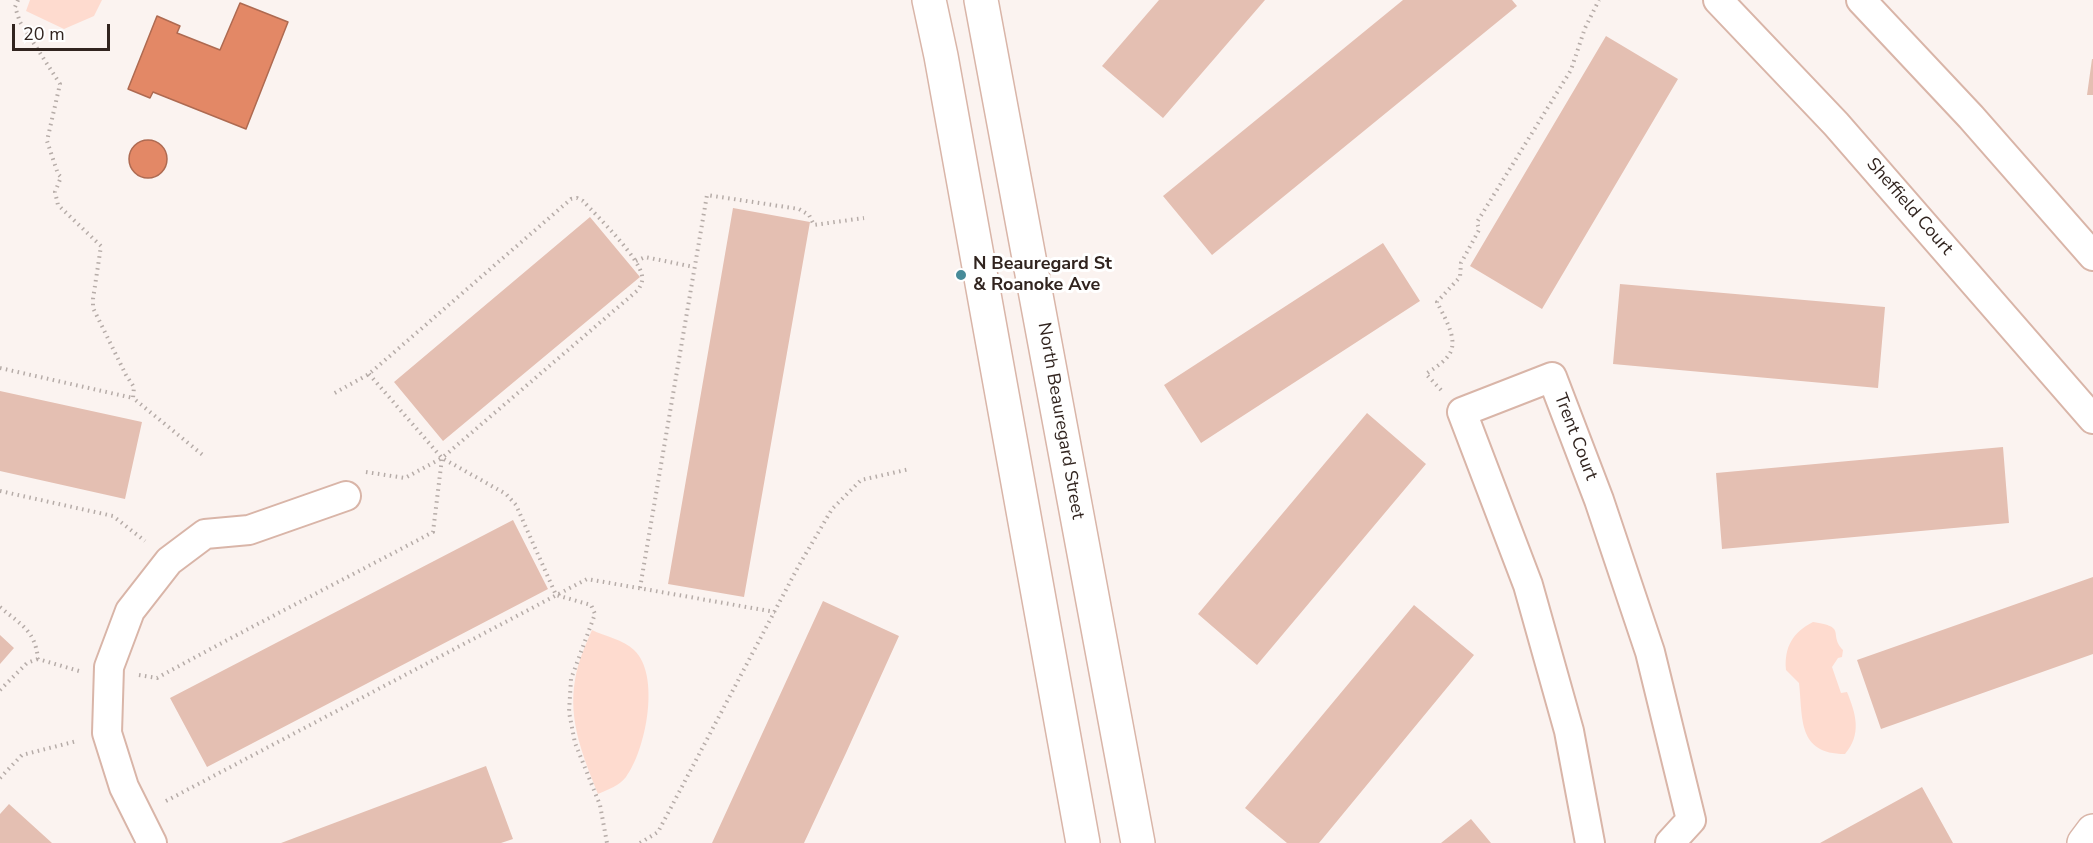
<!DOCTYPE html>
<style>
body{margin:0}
#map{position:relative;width:2093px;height:843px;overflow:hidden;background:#fbf3f0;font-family:"Nunito Sans",sans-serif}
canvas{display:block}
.scale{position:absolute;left:12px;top:24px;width:98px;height:27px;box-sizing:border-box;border:3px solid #31241f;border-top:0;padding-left:8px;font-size:18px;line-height:21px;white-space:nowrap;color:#31241f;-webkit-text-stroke:4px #fff;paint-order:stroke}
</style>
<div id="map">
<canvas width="2093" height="843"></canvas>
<div class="scale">20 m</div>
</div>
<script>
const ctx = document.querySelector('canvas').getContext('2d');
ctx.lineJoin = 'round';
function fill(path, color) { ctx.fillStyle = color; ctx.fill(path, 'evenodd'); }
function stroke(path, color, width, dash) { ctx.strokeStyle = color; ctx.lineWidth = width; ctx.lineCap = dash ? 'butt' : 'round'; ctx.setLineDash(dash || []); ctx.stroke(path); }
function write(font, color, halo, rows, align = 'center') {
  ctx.font = font + ' "Nunito Sans",sans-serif'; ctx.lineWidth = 6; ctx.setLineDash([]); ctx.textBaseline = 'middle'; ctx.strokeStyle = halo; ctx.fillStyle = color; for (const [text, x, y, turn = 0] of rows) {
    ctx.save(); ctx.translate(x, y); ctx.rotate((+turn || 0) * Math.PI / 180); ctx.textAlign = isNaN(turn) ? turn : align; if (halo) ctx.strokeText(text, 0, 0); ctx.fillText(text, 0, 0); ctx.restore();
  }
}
fill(new Path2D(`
 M30,0H102L94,16L64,29L26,11Z
 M1813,622C1848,627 1828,634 1843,650L1842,657L1838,658L1832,667L1841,693L1847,692C1856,714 1862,734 1845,754C1797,754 1803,718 1799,683L1786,670C1784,647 1793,632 1813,622Z
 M592,630C604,636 624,640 634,650C661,675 646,750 626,777C619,786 609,789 598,794C583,756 568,721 575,680C578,662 585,646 592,630Z`), '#fedbcf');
const water = new Path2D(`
 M240,3L288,22L246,129L153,92L150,98L128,89L157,16L180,26L177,33L220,50Z
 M129 159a19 19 0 1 1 38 0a19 19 0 1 1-38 0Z`);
fill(water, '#e38866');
stroke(water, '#ae6a51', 1.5);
fill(new Path2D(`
 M1159,0H1265L1163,118L1102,66Z
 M1403,0H1512L1517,6L1212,255L1163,196Z
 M1606,36L1678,79L1542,309L1470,266Z
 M2092,59H2093V95H2087Z
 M733,208L810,222L744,597L668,584Z
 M590,217L640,277L443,441L394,382Z
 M1383,243L1420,301L1201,443L1164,385Z
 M1620,284L1885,307L1878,388L1613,364Z
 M0,391L142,422L125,499L0,471Z
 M1367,413L1426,464L1257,665L1198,614Z
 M2003,447L2009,523L1722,549L1716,473Z
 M513,520L548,589L207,767L170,698Z
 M2093,577V654L1881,729L1857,660Z
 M823,601L899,636L846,753L804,843H712Z
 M1414,605L1474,655L1319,843H1287L1245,808Z
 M0,635L14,648L0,664Z
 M486,766L513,839L501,843H281Z
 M1922,787L1953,843H1820Z
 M9,804L52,843H0V814Z
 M1471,819L1491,843H1441Z`), '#e4bfb2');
const minor = new Path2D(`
 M1718,0L1836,124L2093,419
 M1861,0L1971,117L2093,256
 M152,843L124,787L107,733L109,667L130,611L169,561L205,534L249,530L346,496
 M1590,843L1569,731L1528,585L1462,412L1552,377L1599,500L1650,652L1691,820L1670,843`);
const tertiary = new Path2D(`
 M2084,843L2093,831`);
const secondary = new Path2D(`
 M929,0L941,56L1083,843
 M981,0L1138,843`);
stroke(minor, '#d9b5a8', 32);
stroke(tertiary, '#d9b5a8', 36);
stroke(secondary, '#d9b5a8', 36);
stroke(new Path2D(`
 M18,0L15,7L20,22L60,84L47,141L58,174L61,177L55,192L58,205L101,246L93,299V308L126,375L134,387L133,398L204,456
 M636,261L645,257L694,267
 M0,368L133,398
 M369,374L442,458
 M1441,390L1426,374C1434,368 1447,361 1451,351C1457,336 1443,315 1437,302L1460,277L1461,263L1479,230L1477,222L1571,70L1585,28L1599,0
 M366,472L405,478L442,458L506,494L516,505L556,595L591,605L595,614L571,679L569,712L575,743L600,805L607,843
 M0,491L113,516L145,541
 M640,588L707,195L799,209L809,215L814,225L864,218
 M0,607C21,625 35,630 38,659L79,671
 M139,675L157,678C248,628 341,581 433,532L442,458L638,290C641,285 643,281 642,276C640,258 597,216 583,201L577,198L571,199L369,374L331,395
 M0,690L27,663L38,659
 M0,778L22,755L77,741
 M166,801L587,579L775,612
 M640,843L658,832L798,567L832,509L861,480L910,469`), '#b6aca8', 4, [1.5, 4.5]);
stroke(minor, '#fff', 28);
stroke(tertiary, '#fff', 33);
stroke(secondary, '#fff', 33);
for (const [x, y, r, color] of [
 [961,275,6,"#478b99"]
]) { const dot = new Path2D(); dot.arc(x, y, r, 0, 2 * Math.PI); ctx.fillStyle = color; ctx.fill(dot); stroke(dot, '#fff', 2); }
write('18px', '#31241f', '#fff', [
 ["Sheffield Court",1909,207,49],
 ["North Beauregard Street",1060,421,80],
 ["Trent Court",1575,437,69]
]);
write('bold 18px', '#31241f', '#fff', [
 ["N Beauregard St",973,265],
 ["& Roanoke Ave",973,286]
], 'left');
</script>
